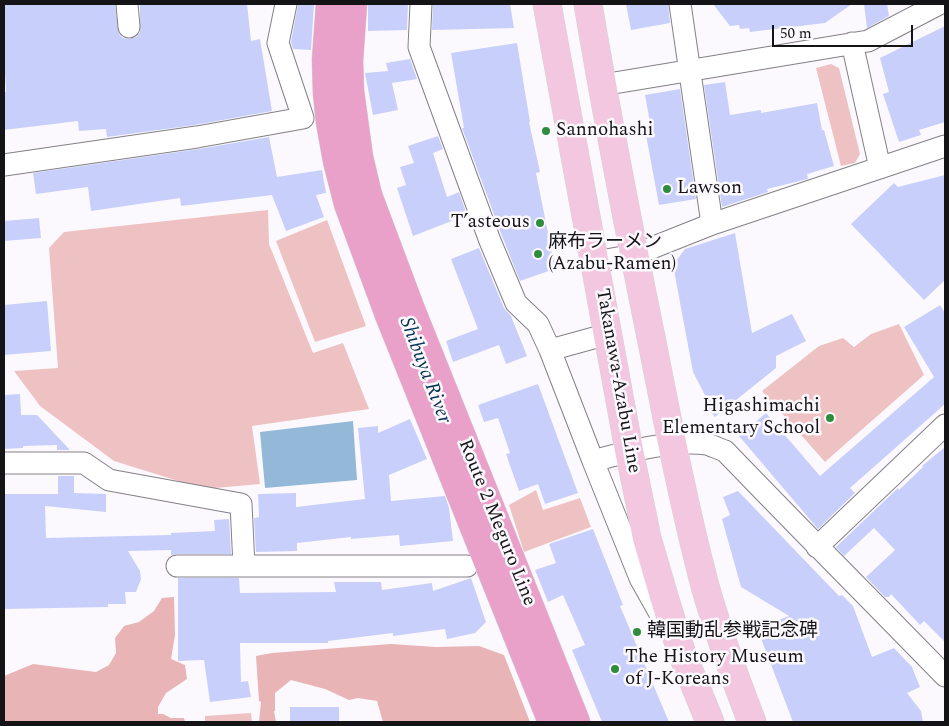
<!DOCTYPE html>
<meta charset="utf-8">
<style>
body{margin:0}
#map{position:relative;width:949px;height:726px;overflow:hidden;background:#fcf9fe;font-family:Spectral,serif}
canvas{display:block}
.frame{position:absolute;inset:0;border:5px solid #141315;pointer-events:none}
.scale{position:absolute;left:772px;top:25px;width:141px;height:22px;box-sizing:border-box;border:2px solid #141315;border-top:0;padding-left:6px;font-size:15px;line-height:18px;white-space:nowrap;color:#141315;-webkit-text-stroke:4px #fcf9fe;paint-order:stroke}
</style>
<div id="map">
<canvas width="949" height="726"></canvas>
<div class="frame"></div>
<div class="scale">50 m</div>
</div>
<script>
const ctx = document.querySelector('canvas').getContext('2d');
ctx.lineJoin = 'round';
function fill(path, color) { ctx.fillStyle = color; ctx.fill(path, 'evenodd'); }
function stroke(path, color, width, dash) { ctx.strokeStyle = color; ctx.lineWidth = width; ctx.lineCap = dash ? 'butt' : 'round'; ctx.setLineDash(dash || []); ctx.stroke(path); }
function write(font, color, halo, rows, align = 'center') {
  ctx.font = font + ' Spectral,"Noto Sans JP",serif'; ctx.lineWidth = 5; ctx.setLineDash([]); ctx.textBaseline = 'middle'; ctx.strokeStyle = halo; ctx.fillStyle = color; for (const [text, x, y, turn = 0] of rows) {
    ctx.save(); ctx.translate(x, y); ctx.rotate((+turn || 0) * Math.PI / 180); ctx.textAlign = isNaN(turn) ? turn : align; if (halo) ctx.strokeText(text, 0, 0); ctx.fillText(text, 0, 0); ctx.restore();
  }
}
fill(new Path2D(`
 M831,64L839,68L860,154L855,163L841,166L816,68Z
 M268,210L269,244L313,353L343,343L369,409L252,426L260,484L204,489L114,461L40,406L14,371L58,368L49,248L64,232Z
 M327,220L366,326L315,342L276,241Z
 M899,324L924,375L825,462L762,391L819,346L843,338L854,347L871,334Z
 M536,490L543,510L580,498L591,527L524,552L509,505Z
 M251,713L252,722H205V716Z`), '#eec2c2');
fill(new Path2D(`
 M174,597L175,635L171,659L185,665L187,679L166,693L158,707V714H163L171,718H184L185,722H4V676L33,664L96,672L109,665L116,653L115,638L124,626L139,622L154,611L162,598Z
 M391,644L436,647L479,646L504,655L530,722H383L377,701L358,698L349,700L325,689L291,680L275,693V711H274L276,722H259L261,702L259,701L256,656L272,653Z`), '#e9b4b5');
fill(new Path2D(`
 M353,421L357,480L265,488L260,432Z`), '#93b8d8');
fill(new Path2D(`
 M4,4H115L119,34L123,38L130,39L136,37L140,32V4H247L251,41L260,39L272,111L195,125L107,137L106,129L79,131L78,121L4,130V92H6L4,53Z
 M298,4H314L311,50L293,49L291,42Z
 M368,4H408L407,30L368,31Z
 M433,4H510L514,28L432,30Z
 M626,4H668L670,23L631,30Z
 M713,4H852L825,23L750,32L749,28L740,29L739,25L730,26Z
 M864,4H887L889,16L867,28Z
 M945,26V122L919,130L921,135L899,142L883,94L889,92L880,58Z
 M517,43L530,122H529L540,172L536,173L549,238H547L557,268L520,281L502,236L462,128H464L451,53Z
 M410,59L417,79L392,83L398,110L373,115L365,73L388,71L386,63Z
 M725,82L730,115L761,110V113L817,103L822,130H824L834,166L807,174L808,179L767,189L768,192L722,207L704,85Z
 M680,89L696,199L659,205L646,135L652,134L645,95Z
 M438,136L443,149L433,153L447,197L459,192L467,215L413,236L397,188L406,185L400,167L414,163L408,146Z
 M269,137L277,177L322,170L326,193L316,195L324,217L286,231L272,195L181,206L180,198L91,211L88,187L36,194L33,173L199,149Z
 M945,175V280L924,300L851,224L894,183L898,187Z
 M39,218L41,238L4,241V221Z
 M735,233L752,333L792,314L806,341L776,356V368L715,417L703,403L707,399L693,372L673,265L685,249Z
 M479,248L504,308L511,316L527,356L506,364L499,345L453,362L446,341L478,329L451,259Z
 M47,301L51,351L4,355V305Z
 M940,305L945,313V404L850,488L855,493L818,529L739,436L766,413L820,476L934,377L904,327Z
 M538,384L578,493L545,504L538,484L519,491L506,454L510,453L498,418L484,422L478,405Z
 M20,394L21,415H37L70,450H57V445L23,446V448L4,449V395Z
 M410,419L427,459L389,475L391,501L445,496L449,508L453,541L400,546L399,535L351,539V537L297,543V551L256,552L254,518L259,517L258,494L296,493V507L365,499L358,428L378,426V433Z
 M945,447V642L924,621L920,625L891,594L889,597H885L866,577L895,550L874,528L844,556L836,547L898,488L899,490L923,467L922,466Z
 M58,476H74V493L106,494V512L45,506L46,538L171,535V533L215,531L214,520L229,519L231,554H177L171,555V550L128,551L140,571L141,579L136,592H125L126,604H108V607L4,609V494H58Z
 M738,491L839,596L842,595L853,606L872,657L894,648L912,667L920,687L907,693L921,711L923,722H793L757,628L789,616L741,587L722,519L730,515L723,497Z
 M593,529L623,605L620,606L669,722H602L572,650L585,645L563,595L548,602L535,570L556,563L549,544Z
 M178,578H239L240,593L336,592L334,582H381L382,590L432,583L433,591L471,578L486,622L475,633L447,639L445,629L393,636V633L328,641V643H240L241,682L248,681L251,697L210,702L204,660L178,661Z
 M290,707H339V722H290Z`), '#c8cffb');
const minor = new Path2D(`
 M127,4L129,27
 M421,4L419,47L490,241L516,303L538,324L550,350
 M680,4L712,224
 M852,43L880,168
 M602,85L868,41L939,4
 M4,165L197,137L303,118L278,43L286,4
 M595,262L634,255L712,224L945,146
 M593,461L550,350L608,334
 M4,463H84L109,480L241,504L244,566
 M817,547L945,425
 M177,566H467
 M663,619L640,578L593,461C626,452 673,439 707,444C713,446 719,449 725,451C798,527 872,601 945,676`);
const major = new Path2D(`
 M547,4L629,450L647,538L666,603L681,651L710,722
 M588,4C607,117 629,230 652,342C668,424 684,506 705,586C718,632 735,678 752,722`);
const highway = new Path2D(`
 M330,4L326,60L327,93L330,122L337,161L348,204L389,315L552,722
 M353,4L349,61L350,91L359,157L368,195L410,307L576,722`);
stroke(minor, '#838086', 23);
stroke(major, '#d5d5d5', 29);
stroke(highway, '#d5d5d5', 29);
stroke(minor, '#fff', 21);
stroke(major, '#f2c7df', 28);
stroke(highway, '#e9a1ca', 28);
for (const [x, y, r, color] of [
 [546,131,5,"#308c3d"],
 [667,189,5,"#308c3d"],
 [540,223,5,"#308c3d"],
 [538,254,5,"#308c3d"],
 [830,418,5,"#308c3d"],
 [637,632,5,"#308c3d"],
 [615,669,5,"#308c3d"]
]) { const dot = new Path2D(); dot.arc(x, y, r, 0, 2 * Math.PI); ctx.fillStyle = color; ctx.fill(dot); stroke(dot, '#fcf9fe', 2); }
write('19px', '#141315', '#fcf9fe', [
 ["Sannohashi",556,131],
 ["Lawson",677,189],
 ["T’asteous",530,223,"right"],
 ["麻布ラーメン",548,243],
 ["(Azabu-Ramen)",548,265],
 ["Higashimachi",820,407,"right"],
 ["Elementary School",820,429,"right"],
 ["韓国動乱参戦記念碑",647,632],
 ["The History Museum",625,658],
 ["of J-Koreans",625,680]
], 'left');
write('19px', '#141315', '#fcf9fe', [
 ["Takanawa-Azabu Line",617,381,80],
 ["Route 2 Meguro Line",496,523,68]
]);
write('italic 20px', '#02304f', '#fcf9fe', [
 ["Shibuya River",424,371,69]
]);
</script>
